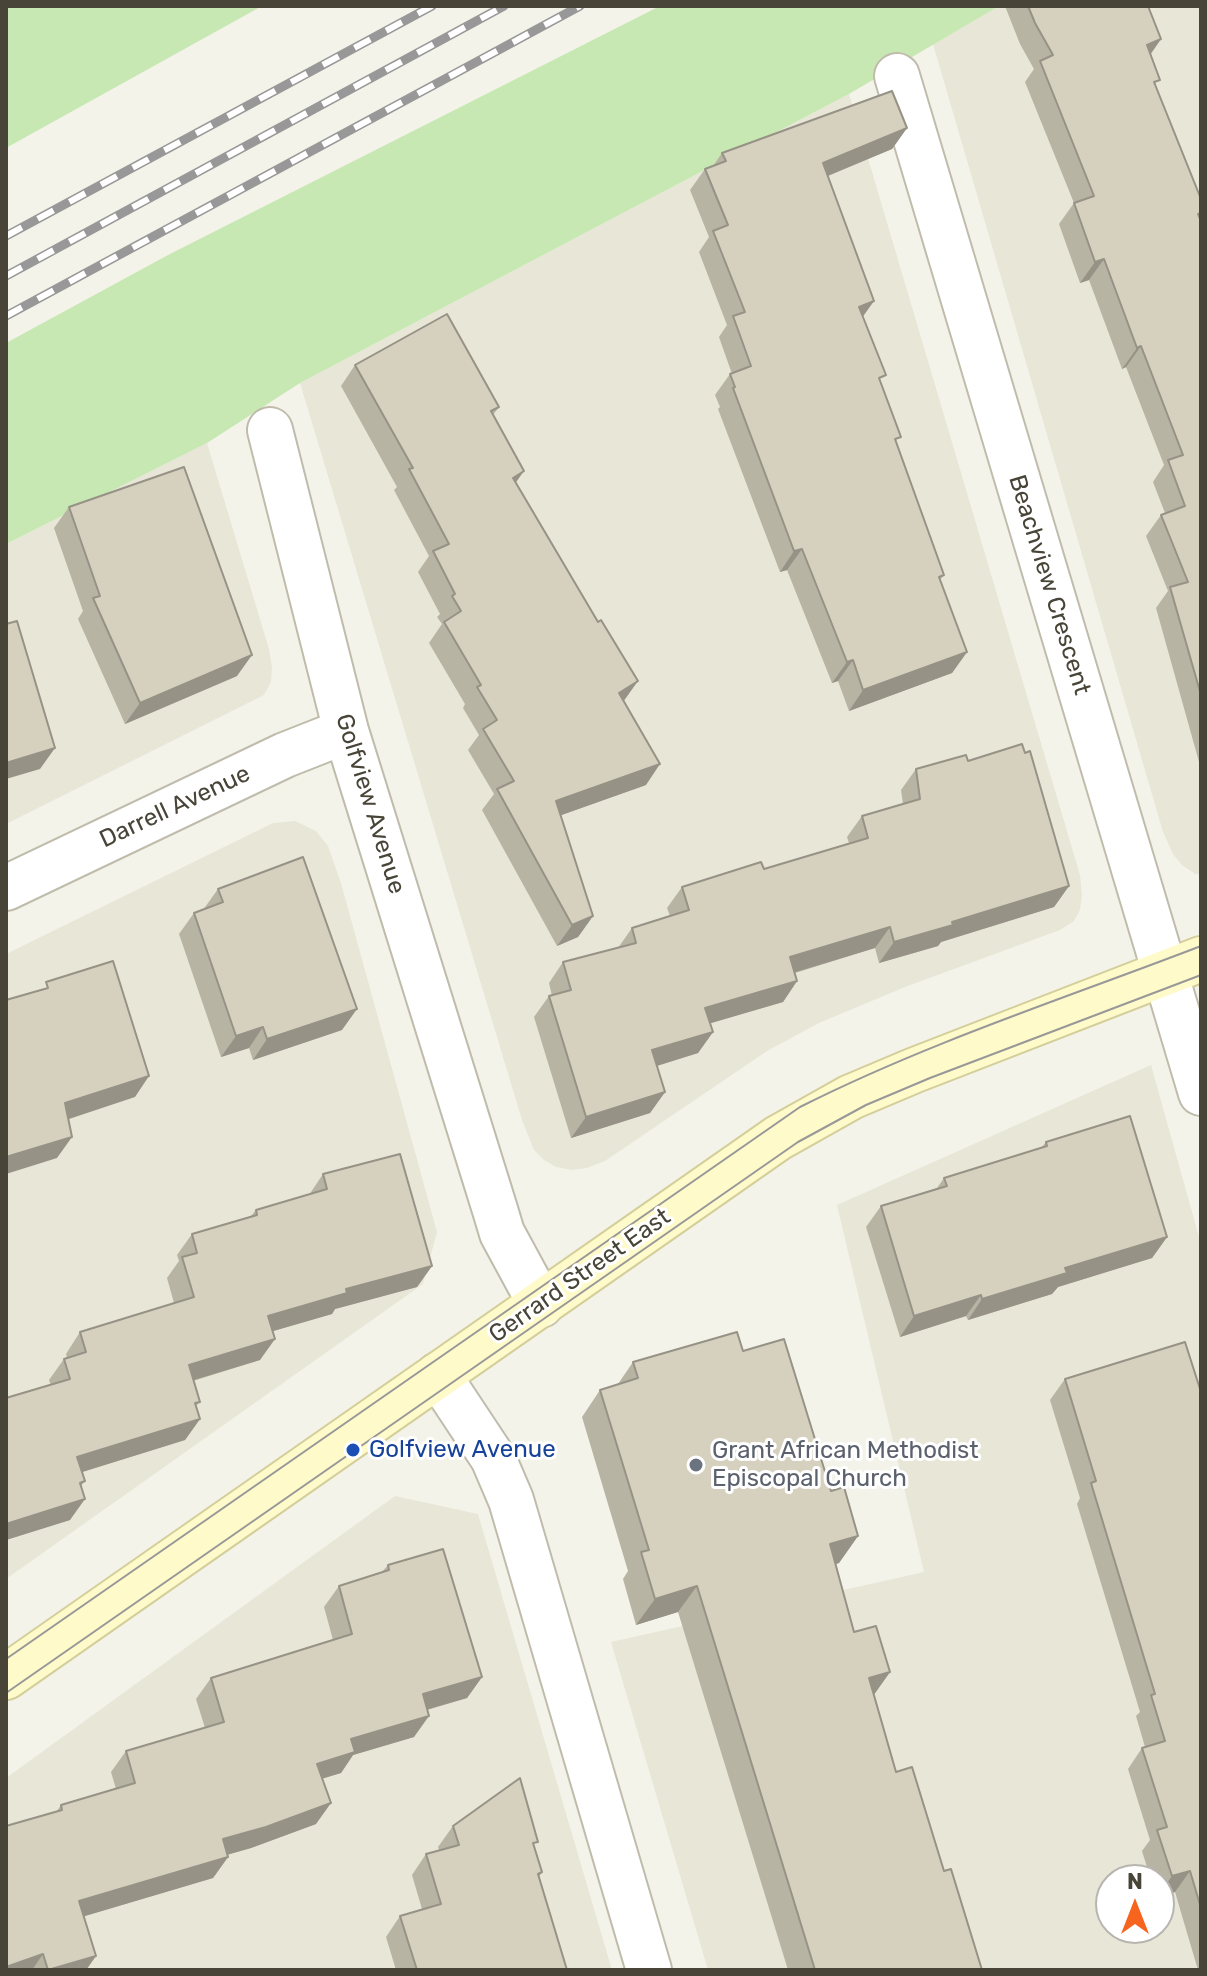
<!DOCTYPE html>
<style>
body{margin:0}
#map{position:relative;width:1207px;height:1976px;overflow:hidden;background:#f4f3e9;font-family:Rubik,sans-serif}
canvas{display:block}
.frame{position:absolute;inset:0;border:8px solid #484538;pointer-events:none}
.north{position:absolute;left:1095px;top:1864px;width:80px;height:80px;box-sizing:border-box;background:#fff;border:2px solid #b6b5af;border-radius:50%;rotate:0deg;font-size:22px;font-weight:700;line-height:32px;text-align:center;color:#484538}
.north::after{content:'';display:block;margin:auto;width:28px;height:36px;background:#f7641e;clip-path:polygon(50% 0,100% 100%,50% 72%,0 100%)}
</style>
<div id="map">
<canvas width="1207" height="1976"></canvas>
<div class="frame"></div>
<div class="north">N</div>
</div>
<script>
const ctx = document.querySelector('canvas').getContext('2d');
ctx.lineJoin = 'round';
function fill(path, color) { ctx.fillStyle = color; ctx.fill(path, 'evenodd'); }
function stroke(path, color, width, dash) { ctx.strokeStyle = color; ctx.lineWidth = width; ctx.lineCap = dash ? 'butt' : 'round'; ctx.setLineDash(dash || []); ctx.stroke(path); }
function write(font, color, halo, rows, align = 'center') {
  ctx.font = font + ' Rubik,sans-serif'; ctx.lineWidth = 6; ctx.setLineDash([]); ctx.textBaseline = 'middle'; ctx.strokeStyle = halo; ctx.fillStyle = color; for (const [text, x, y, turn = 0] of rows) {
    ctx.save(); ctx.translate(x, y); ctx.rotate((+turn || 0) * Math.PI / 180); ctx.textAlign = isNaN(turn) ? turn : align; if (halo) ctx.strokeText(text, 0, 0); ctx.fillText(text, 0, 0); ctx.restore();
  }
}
fill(new Path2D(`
 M999,6H1201V874H1195L1182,865L1173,854L1163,832L933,44Z
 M849,94L1080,875L1082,896L1080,910L1074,921L1060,930L905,987L819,1023L767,1051L605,1161L587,1168L572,1170L556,1167L544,1160L534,1150L522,1120L300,383Z
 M207,443L269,649L272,667L271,682L264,695L6,824V544Z
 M295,821L316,831L328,846L341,883L437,1232L423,1284L6,1579V954L273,823Z
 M1151,1065L1201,1244V1970H708L611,1642L924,1572L837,1205ZM1111,1880H1159V1928H1111Z
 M395,1496L478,1514L612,1970H6V1778Z`), '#e8e6d7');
fill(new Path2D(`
 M6,6H262L6,148Z
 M660,6H999L849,94L300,383L207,443L6,544V343L168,255Z`), '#c7e8b3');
const minor = new Path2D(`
 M897,76L1201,1093
 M270,430L346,731L496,1213L502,1233L541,1305
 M6,888L285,755L346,731
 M438,1375L493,1458L511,1500L649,1970`);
const secondary = new Path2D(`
 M6,1677L778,1138L851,1097L915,1070L1201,959`);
stroke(minor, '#c0bcac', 48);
stroke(secondary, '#d3ce9a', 48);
stroke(minor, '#fff', 44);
stroke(secondary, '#fefaca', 44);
stroke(new Path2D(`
 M6,1659L800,1107C929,1042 1066,998 1201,946
 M6,1693L798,1142L866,1105L930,1078L1201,975`), '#989898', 2);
const rail = new Path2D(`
 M6,236L432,6
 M6,276L504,6
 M6,316L580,6`);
stroke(rail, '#989898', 9);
stroke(rail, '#fff', 6, [18]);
fill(new Path2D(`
 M1005,6H1148L1161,39L1151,54L1156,86L1201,221V769L1156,608L1168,591L1146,536L1161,515L1165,513L1153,482L1164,465L1126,367L1122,369L1089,280L1080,283L1059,224L1074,203L1025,82L1034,69L1020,44Z
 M907,128L892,149L828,176L863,317L897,443L944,575L940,580L967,652L952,673L849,711L838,681L832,683L787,570L780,572L718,409L720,407L715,395L730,374H732L719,337L727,325L699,252L709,237L690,190L705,169L713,166L722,153Z
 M355,365L499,407L493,415L516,483L624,701L646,785L561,815L593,916L578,937L557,946L482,810L494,794L468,750L479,735L463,708L465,704L429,643L442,624L437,617L440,614L418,572L429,556L394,490L397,487L341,386Z
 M69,507L237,676L125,724L78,619L83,611L54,528Z
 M968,761L1069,886L1054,907L941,942L938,946L879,963L875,948L795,973L797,981L783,1002L710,1023L713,1032L698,1053L657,1066L665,1092L650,1113L571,1138L534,1017L549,996H552L549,983L563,962L618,948L632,928L670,916L667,908L682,887L764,869L849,843L847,837L862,816L903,804L901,790L916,769Z
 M218,889L342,1030L253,1060L249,1048L221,1057L179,934L194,913L203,910Z
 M1046,1142L1167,1237L1152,1258L1058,1287L1052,1294L968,1320L966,1316L900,1337L866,1227L881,1206L937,1188L944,1178L1041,1148Z
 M323,1174L432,1266L417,1287L335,1309L332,1314L272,1331L260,1360L193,1381L200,1402L196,1406L200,1419L185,1440L82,1472L85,1481L81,1486L70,1520L6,1540V1398L51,1385L49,1380L64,1359L67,1358L66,1354L80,1332L174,1303L167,1278L179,1261L177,1255L192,1234L251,1216L256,1210L309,1195Z
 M743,1351L858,1536L839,1563L836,1564L854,1632L890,1672L874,1694L896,1772L944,1871L982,1970H788L678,1612L636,1625L623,1579L628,1571L582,1417L600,1390L618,1384L633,1362Z
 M1065,1379L1201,1392V1970H1198L1175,1892L1159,1897V1880H1151L1142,1851L1150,1840L1128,1769L1142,1748L1145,1747L1136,1716L1140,1712L1077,1504L1080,1498L1050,1400Z
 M388,1565L482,1677L467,1698L427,1710L414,1737L353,1755L341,1773L322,1778L316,1824L251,1848L227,1855L228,1857L213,1878L84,1916L96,1956L86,1970H6L57,1811L61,1805L116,1789L111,1772L126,1751L205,1728L196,1699L211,1678L333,1640L324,1607L339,1586L382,1572Z
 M453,1826L534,1847L542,1872L539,1877L567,1970H396L386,1937L400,1916L422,1909L412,1875L426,1854L439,1850L438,1847Z`), '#b8b4a4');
fill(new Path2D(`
 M1161,39L1146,60L1147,45Z
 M907,128L892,149L808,184L823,163Z
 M1104,259L1089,280L1080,283L1095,262Z
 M874,301L859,322V307Z
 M1141,346L1126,367L1122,369L1137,348Z
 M524,471L509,492L513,478Z
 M802,549L787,570L780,572L794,551Z
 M967,652L952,673L849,711L863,690Z
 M252,655L237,676L125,724L140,703Z
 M853,660L838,681L832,683L847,662Z
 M638,681L623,702L619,693Z
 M55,748L40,769L6,779V763Z
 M660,764L646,785L542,822L556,801Z
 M1069,886L1054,907L941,942L938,946L879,963L894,942L952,922Z
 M593,916L578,937L557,946L572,925Z
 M890,927L875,948L776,978L790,957Z
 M797,981L783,1002L691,1029L705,1008Z
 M357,1009L342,1030L253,1060L267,1039Z
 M263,1027L249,1048L221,1057L236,1036Z
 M713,1032L698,1053L637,1072L652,1050Z
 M149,1076L135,1097L51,1125L65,1103Z
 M665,1092L650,1113L571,1138L586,1117Z
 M72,1137L57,1158L6,1174V1157Z
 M1167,1237L1152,1258L1058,1287L1052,1294L968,1320L982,1299L1065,1268Z
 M432,1266L417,1287L335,1309L332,1314L253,1337L268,1316L346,1289Z
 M981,1295L966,1316L900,1337L914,1316Z
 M275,1339L260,1360L174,1386L189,1365Z
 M200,1419L185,1440L63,1478L77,1457Z
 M85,1499L70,1520L6,1540V1524Z
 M858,1536L839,1563L812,1571L830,1544Z
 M697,1586L678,1612L636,1625L655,1599Z
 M890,1672L871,1699L869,1678Z
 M482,1677L467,1698L408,1715L423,1694Z
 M429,1716L414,1737L353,1755L341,1773L302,1785L317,1764L351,1739Z
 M331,1803L316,1824L251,1848L208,1860L223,1839Z
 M228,1857L213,1878L65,1922L79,1901Z
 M1190,1871L1175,1892L1159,1897V1894L1172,1876Z
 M43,1954L32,1970H6V1967Z
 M96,1956L86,1970H49Z`), '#969286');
const building = new Path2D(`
 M1028,6H1148L1161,39L1147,45L1160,80L1154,82L1201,199V213L1198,214L1201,221V695L1170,587L1188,582L1161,515L1185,506L1168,460L1183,455L1141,346L1137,348L1104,259L1095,262L1074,203L1094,196L1040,61L1053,55L1035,23Z
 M892,91L907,128L823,163L874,301L859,307L886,375L879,378L901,437L895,439L944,575L939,577L967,652L863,690L853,660L847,662L802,549L794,551L733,388L735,387L730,374L751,366L733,316L745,312L713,231L728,225L705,169L726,161L722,153Z
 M447,314L499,407L491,411L524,471L513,478L598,622L601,620L638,681L619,693L660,764L556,801L593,916L572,925L497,789L514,781L483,729L497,720L477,687L481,685L444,622L461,611L452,596L455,594L433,551L449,544L409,469L413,468L355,365Z
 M184,467L252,655L140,703L93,598L100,596L69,507Z
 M17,621L55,748L6,763V624Z
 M1022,744L1025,753L1030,751L1069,886L952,922L953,925L894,942L890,927L790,957L797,981L705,1008L713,1032L652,1050L665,1092L586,1117L549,996L571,990L563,962L636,943L632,928L689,910L682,887L761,862L764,869L868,838L862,816L920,799L916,769L966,755L968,761Z
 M303,857L357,1009L267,1039L263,1027L236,1036L194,913L223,902L218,889Z
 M113,961L149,1076L65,1103L72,1137L6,1157V1000L48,988L46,982Z
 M1130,1116L1167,1237L1065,1268L1067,1273L982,1299L981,1295L914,1316L881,1206L947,1186L944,1178L1047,1146L1046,1142Z
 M400,1154L432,1266L346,1289L347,1293L268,1316L275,1339L189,1365L200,1402L195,1403L200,1419L77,1457L85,1481L80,1483L85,1499L6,1524V1398L70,1379L64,1359L86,1352L80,1332L194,1297L182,1257L197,1253L192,1234L257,1215L256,1210L327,1189L323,1174Z
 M737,1332L743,1351L784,1339L831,1491L844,1487L858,1536L830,1544L854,1632L876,1626L890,1672L869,1678L896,1772L912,1767L944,1871L951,1869L982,1970H815L697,1586L655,1599L641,1552L649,1550L600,1390L638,1378L633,1362Z
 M1185,1342L1201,1392V1908L1190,1871L1172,1876L1157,1830L1167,1827L1142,1748L1165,1741L1151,1695L1155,1694L1091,1483L1096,1481L1065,1379Z
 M443,1549L482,1677L423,1694L429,1716L351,1739L355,1752L317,1764L331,1803L266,1827L223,1839L228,1857L79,1901L96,1956L48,1970L43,1954L6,1967V1826L62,1810L61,1805L135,1783L126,1751L224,1722L211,1678L352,1634L339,1586L389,1570L388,1565Z
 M520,1778L538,1842L533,1843L542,1872L538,1874L567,1970H417L400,1916L441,1904L426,1854L459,1845L453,1826Z`);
fill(building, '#d6d1bf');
stroke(building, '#969286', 2);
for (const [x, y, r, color] of [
 [353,1450,8,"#1a4fb4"],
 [696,1465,8,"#6b7280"]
]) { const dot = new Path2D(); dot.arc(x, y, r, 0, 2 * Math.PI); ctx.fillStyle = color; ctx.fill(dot); stroke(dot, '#fff', 3); }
write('24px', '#484538', '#fff', [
 ["Beachview Crescent",1049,585,73],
 ["Golfview Avenue",370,804,73],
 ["Darrell Avenue",175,807,-25],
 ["Gerrard Street East",580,1276,-35]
]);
write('24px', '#164399', '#fff', [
 ["Golfview Avenue",369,1450]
], 'left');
write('24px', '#5b616d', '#fff', [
 ["Grant African Methodist",712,1451],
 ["Episcopal Church",712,1479]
], 'left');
</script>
